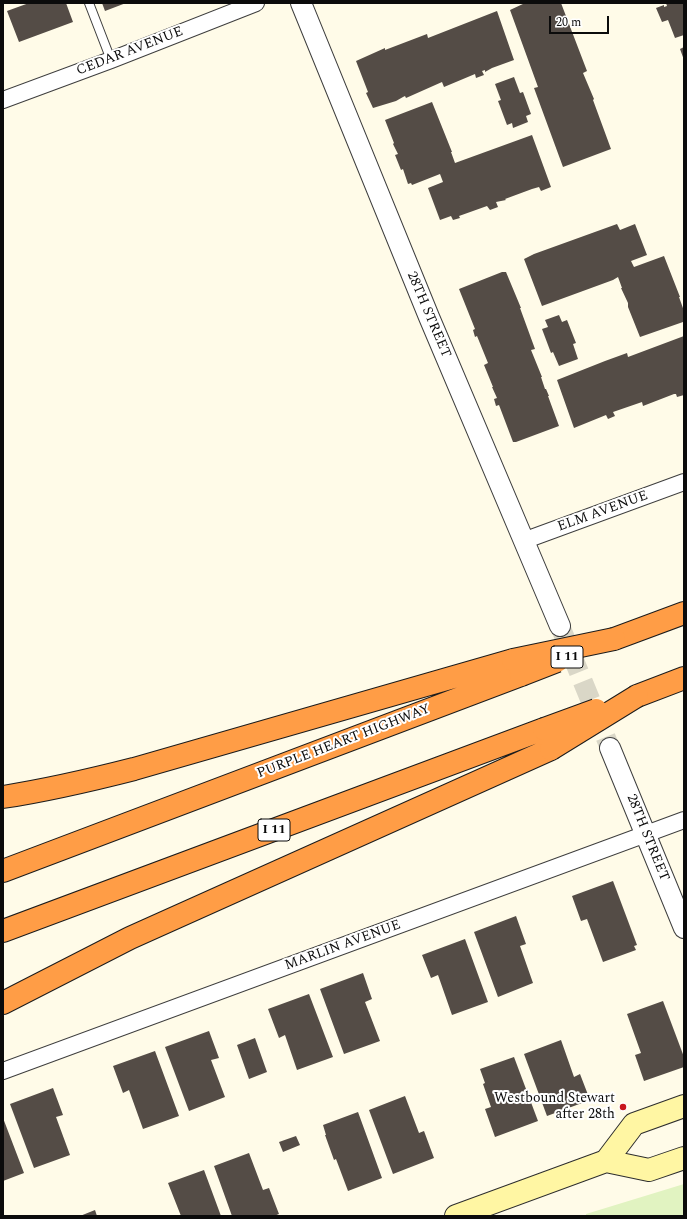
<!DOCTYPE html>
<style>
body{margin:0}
#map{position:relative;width:687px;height:1219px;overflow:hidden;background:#fffbe8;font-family:Spectral,serif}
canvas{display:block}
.frame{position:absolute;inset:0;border:4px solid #0b0b0b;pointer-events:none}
.scale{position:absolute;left:549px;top:16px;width:60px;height:18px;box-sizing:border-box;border:2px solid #0b0b0b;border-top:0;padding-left:5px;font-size:12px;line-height:14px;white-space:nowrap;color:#0b0b0b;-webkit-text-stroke:3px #fff;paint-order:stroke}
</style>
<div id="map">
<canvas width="687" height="1219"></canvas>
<div class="frame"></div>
<div class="scale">20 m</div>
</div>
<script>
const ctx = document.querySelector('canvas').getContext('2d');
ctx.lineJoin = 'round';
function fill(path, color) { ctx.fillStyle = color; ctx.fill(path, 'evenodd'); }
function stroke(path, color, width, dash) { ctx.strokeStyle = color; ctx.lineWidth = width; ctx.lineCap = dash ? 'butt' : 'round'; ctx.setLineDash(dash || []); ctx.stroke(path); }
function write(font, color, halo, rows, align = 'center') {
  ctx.font = font + ' Spectral,serif'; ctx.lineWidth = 4; ctx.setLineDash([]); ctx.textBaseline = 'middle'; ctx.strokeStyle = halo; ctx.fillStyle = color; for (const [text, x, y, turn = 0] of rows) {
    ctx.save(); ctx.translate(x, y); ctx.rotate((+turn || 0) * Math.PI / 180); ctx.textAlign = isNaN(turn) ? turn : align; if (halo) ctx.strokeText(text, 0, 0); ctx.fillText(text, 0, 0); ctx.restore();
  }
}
fill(new Path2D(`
 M684,1184V1216H586V1214Z`), '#e1f3c1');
fill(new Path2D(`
 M29,3H66L73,22L19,42L7,11Z
 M102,3H126L105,11Z
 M525,3H561L587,71L583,73L594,99L593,100L611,149L563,167L534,88L538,87L510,10Z
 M666,3H684V35L675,38L668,20L662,22L656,8L664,5V7L667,6Z
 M497,11L514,60L492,68L485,72V70L482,71L484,75L476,78L475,74L444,87L442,82L406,98L405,96L403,97L396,101L373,108L366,93L368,92L356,61L385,48V50L427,34L428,38Z
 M684,47V60L680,49Z
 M514,77L520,93L523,92L531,114L526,116L528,122L513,128L512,123L507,125L498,101L501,100L495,84Z
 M432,102L452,152H451L455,163L532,135L551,187L541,191L539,187L532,189L505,199L506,200L496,202L498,207L490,210L487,206L459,216L460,218L453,220L451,216L440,220L428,188L443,182L440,174L412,185L411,183L408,184L403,169L401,170L395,155L398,154L393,144L394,143L385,120Z
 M617,224L620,230L635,224L647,255L631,261L634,267L664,256L680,297H679L684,311L683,322L640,337L628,307V303L621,288H622L618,277L613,280L542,306L524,259L534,254Z
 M502,272H506L521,308H520L535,349L531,350L542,377H541L545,389H546L549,396H548L559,426L516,442H513L499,405L496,406L494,399L497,398L492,387H493L484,365L488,363L477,336L475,337L473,330L475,329L459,289Z
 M559,315L562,322L567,320L576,343L573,344L578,359L559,366L553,352L551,353L542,329L548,327L545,320Z
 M684,336V395L677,397L676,394H674L643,406L642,402L613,412L615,416L608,419L606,415L574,428L557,380L605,361L627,353L628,357Z
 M613,881L637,945L634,946L636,950L603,962L587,919L581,921L572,896Z
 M516,916L526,944L520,946L533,983L498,997L474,932Z
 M465,939L488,1002L452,1015L438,975L431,978L422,955Z
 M363,973L372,999L365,1002L380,1041L344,1054L320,989Z
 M309,994L333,1057L297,1070L285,1035L279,1038L268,1009Z
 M663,1001L684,1057V1067L644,1081L635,1055L641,1053L627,1014Z
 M209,1031L219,1058L211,1060L225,1097L189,1111L165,1047Z
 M255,1038L267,1072L249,1079L237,1045Z
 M561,1040L574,1077L580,1074L590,1100L547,1116L524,1054Z
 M155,1051L179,1116L143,1129L129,1090L123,1093L113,1066Z
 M514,1057L538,1121L495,1137L485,1109L491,1107L483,1084L485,1083L480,1069Z
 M53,1088L63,1115L56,1117L70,1155L34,1168L10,1104Z
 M405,1096L419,1133L424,1131L434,1158L393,1174L369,1110Z
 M358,1112L382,1178L348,1191L336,1159L334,1160L325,1135H326L323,1125Z
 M3,1118L24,1173L3,1181Z
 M296,1136L300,1145L283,1152L279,1142Z
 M249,1153L263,1190L269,1188L279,1214L274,1216H232L214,1166Z
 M204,1170L221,1216H181L168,1183Z
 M95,1210L97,1216H80Z`), '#544c46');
stroke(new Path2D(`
 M560,626L610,748`), '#dad7c7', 20, [20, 10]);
const service = new Path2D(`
 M89,3L111,60`);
const minor = new Path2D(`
 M3,100L111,60L256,3
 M523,541L684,482
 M3,1071L684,820`);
const tertiary = new Path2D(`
 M301,3L429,317L560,626
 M610,748L684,928`);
const secondary = new Path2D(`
 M606,1161L634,1124L684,1106
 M456,1216L606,1161L649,1170L684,1158`);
const motorway = new Path2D(`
 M614,639L684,613
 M637,696L684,678
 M3,797C48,790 91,780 134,769L513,660
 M3,871L521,675
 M3,931L544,729
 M3,1003L130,938L551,749`);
stroke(service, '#3e3e3e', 10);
stroke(minor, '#3e3e3e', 18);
stroke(tertiary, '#3e3e3e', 22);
stroke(secondary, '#2d2d2d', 24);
stroke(motorway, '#1c1c1c', 24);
stroke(service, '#fff', 8);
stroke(minor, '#fff', 16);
stroke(tertiary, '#fff', 20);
stroke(secondary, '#fff6a3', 22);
stroke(motorway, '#ff9d46', 22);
const motorwayBridge = new Path2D(`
 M513,660L614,639
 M521,675L557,661
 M544,729L596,710
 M551,749L637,696`);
stroke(motorwayBridge, '#1c1c1c', 24, []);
stroke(motorwayBridge, '#ff9d46', 22);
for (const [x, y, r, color] of [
 [623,1107,4,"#c8151c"]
]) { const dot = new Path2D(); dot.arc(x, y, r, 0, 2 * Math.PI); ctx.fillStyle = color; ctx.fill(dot); stroke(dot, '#fff', 1.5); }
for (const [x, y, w] of [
 [567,657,32],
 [274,830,32]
]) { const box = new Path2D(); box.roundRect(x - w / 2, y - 11, w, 22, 3); ctx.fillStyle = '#fff'; ctx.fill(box); stroke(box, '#0b0b0b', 1); }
write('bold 13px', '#0b0b0b', null, [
 ["I 11",567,657],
 ["I 11",274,830]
]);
write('14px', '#0b0b0b', '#fff', [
 ["CEDAR AVENUE",130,52,-21],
 ["28TH STREET",428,315,67],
 ["ELM AVENUE",603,512,-20],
 ["PURPLE HEART HIGHWAY",344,742,-21],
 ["28TH STREET",647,838,68],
 ["MARLIN AVENUE",343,946,-20]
]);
write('14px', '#0b0b0b', '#fff', [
 ["Westbound Stewart",615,1099],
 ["after 28th",615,1115]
], 'right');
</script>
